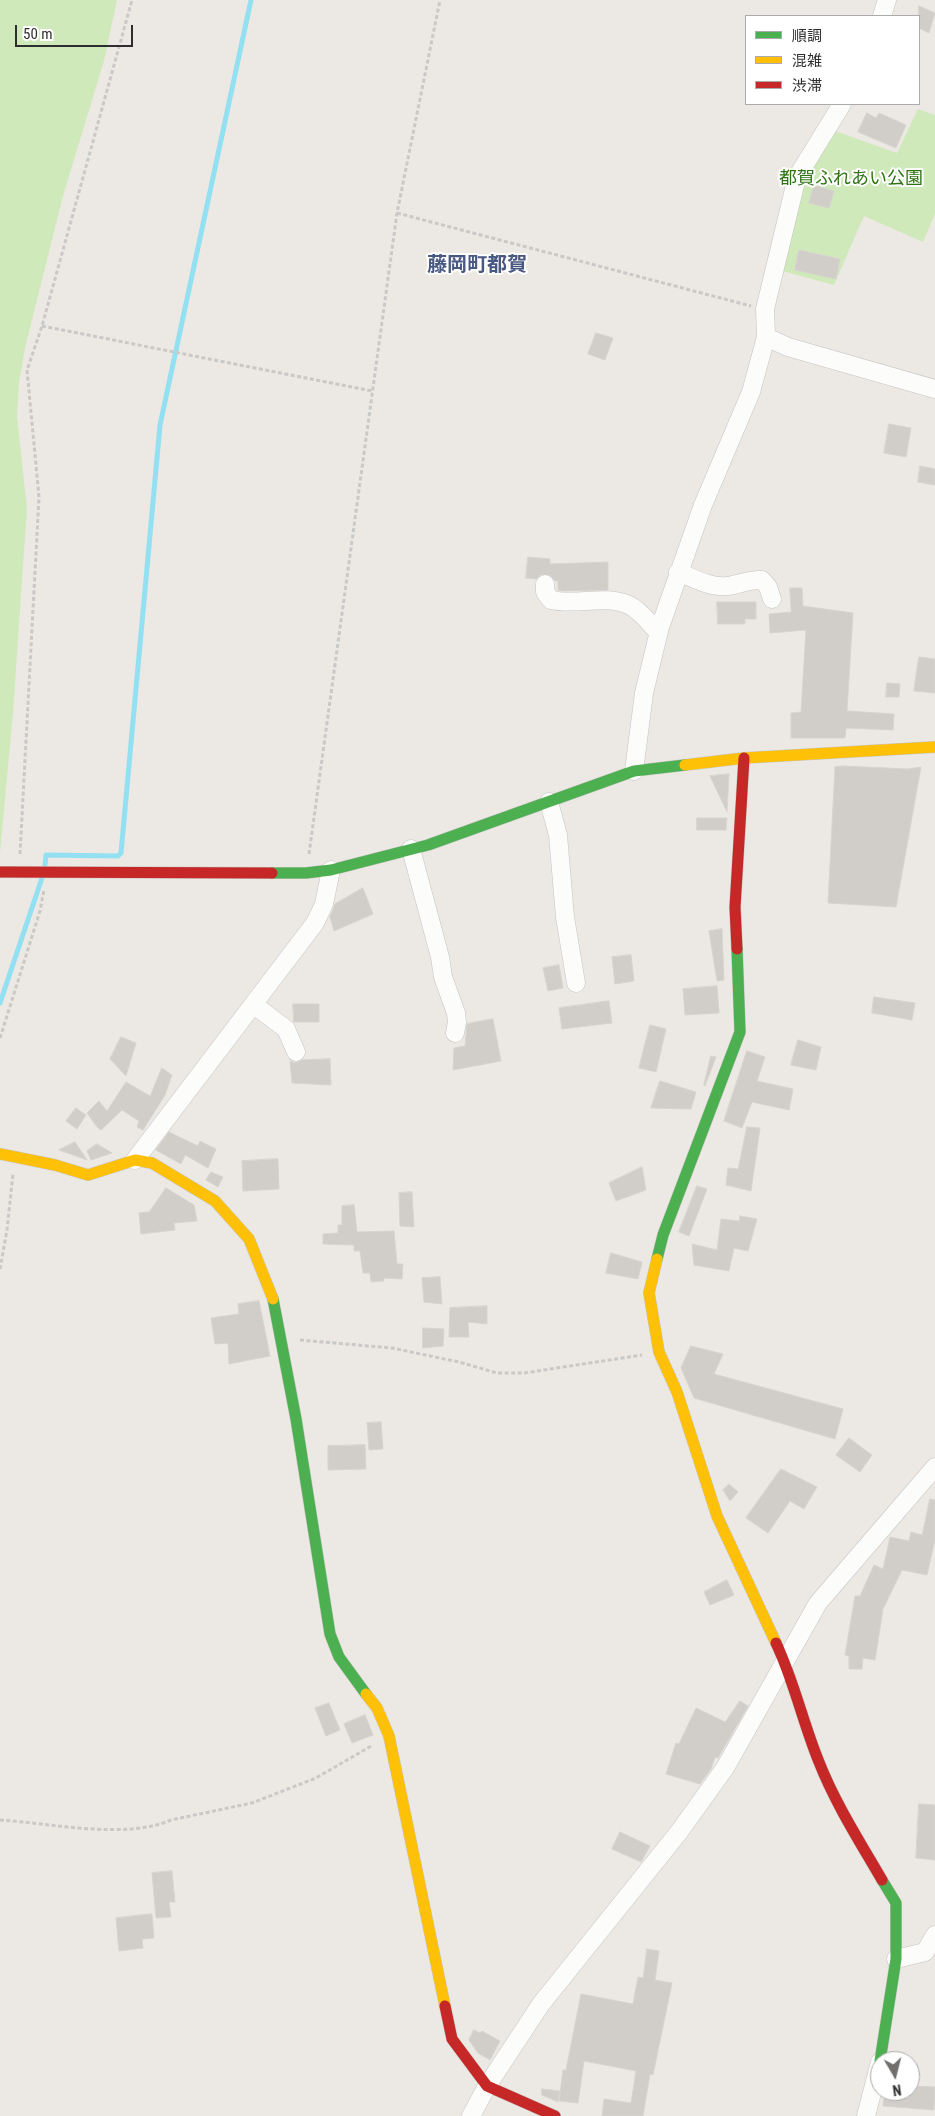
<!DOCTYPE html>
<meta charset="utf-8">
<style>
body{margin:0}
#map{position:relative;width:935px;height:2116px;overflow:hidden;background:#ece8e3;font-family:"Roboto Condensed","Noto Sans JP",sans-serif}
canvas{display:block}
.legend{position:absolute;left:745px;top:15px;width:175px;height:90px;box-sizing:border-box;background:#fff;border:1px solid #ababab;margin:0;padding:6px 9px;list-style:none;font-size:15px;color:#2e2e2e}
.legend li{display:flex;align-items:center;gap:10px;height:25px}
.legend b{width:25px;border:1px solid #ababab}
.north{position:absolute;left:870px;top:2051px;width:50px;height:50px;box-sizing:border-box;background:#fff;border:1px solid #ababab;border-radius:50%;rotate:172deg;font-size:14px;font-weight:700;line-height:20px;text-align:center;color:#2e2e2e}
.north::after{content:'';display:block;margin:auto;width:18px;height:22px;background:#706f6d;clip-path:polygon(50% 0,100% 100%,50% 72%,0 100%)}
.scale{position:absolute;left:15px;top:25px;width:118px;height:22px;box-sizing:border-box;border:2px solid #2e2e2e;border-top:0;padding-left:6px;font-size:15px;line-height:18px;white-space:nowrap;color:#2e2e2e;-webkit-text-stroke:4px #fff;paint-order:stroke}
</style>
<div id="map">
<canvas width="935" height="2116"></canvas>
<ul class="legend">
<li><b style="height:6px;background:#4caf50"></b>順調</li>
<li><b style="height:6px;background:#ffc107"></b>混雑</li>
<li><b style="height:6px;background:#c62828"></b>渋滞</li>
</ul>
<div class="north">N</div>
<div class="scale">50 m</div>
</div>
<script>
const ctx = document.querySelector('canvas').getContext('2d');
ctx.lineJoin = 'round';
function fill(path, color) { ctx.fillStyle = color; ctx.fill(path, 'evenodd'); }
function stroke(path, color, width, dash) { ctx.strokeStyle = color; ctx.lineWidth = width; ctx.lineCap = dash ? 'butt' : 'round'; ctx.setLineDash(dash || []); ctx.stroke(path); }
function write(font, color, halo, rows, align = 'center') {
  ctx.font = font + ' "Roboto Condensed","Noto Sans JP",sans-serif'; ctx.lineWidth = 4; ctx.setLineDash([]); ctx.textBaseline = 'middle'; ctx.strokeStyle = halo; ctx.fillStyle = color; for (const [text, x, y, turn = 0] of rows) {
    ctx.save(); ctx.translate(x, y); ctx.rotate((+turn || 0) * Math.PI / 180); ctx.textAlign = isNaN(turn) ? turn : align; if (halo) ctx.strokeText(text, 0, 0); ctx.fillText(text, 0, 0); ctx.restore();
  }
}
fill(new Path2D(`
 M0,0H117L104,61L63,196L25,348L19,383L17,416L27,509L13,712L0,853Z
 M918,109L935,115V214L923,242L864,216L834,285L782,271L801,185L835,131L897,153Z`), '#d0e9ba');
stroke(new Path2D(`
 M45,865L46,855L118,856L121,853L160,425L251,0
 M0,1003L42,878`), '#92e0f2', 5);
const building = new Path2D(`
 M919,6L935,13L929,33L919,28Z
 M867,113L876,118L879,113L906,125L896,148L858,132Z
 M814,185L834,191L829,208L809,203Z
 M799,250L840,259L836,279L795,270Z
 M596,333L613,338L605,360L588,354Z
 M889,424L911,428L906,457L884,453Z
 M920,466L935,469V485L918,482Z
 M528,557L550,559V564L608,562V590L562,591L558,590V581H555L550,575H540L536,579L526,578Z
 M790,588H802L803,606L853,613L847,711L894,714L893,730L846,728L845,738H791V713L801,712L806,630L770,633L769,614L791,612Z
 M717,602H756V619H745V624H718Z
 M919,657L935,659V693L914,691Z
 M887,683L900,684L899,697H886Z
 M843,766L908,769L921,767L896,907L828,903L835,767Z
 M729,774L727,812L710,776Z
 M697,818H727L726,830H697Z
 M363,888L373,914L334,931L330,917L335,904Z
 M722,929L724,980L717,981L709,931Z
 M631,955L634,981L615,984L612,957Z
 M559,965L563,988L548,991L543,968Z
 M717,986L719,1013L685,1015L683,989Z
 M874,997L915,1003L912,1020L872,1013Z
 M609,1001L612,1023L562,1029L559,1008Z
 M293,1004H319V1022H294Z
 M493,1019L501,1061L453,1070L454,1048L465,1046L467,1024Z
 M650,1025L666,1029L656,1072L639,1068Z
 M121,1037L136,1043L126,1076L110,1059Z
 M798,1040L821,1047L816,1070L791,1065Z
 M747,1051L765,1057L757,1081L793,1089L789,1110L752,1102L742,1128L724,1121Z
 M711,1056L716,1057L705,1086L704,1085Z
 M330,1059L331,1085L292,1083L290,1061L295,1063L303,1060Z
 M162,1068L172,1075L165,1095L143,1130L137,1127L139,1121L122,1110L101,1130L97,1127L87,1113L99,1101L107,1111L126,1082L150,1096Z
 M660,1081L696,1092L691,1109L651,1108Z
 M76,1108L86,1115L77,1129L66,1121Z
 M747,1127L760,1128L751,1191L726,1185L728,1168L738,1169Z
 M169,1132L198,1146L200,1141L216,1149L208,1168L185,1155L181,1164L156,1150Z
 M75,1142L87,1160L59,1150Z
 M97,1144L112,1153L91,1160L87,1151Z
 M278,1159L279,1189L243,1191L242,1161Z
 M642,1167L646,1190L616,1201L609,1183Z
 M211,1172L223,1177L218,1187L206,1180Z
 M697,1186L707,1189L689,1236L679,1232Z
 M166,1188L194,1205L197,1221L174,1223L175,1230L141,1234L139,1213L149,1212Z
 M412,1192L414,1227L400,1226L399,1193Z
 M354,1205L357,1232L394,1231L397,1264H403L402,1279L384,1278V1281L371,1282L370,1273H363L360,1251H354V1245L323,1244V1234L338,1233V1225H342V1206Z
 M740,1216L757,1219L748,1251L734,1248L729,1271L694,1265L692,1244L717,1250L721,1219L739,1221Z
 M611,1253L642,1262L638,1279L606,1273Z
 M440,1277L442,1304L424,1302L422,1278Z
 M259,1301L270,1356L229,1364L228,1343L215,1344L211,1318L239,1314L238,1304Z
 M487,1306V1324L468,1322L469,1337H449L450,1308Z
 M423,1328L444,1329L443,1346L423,1348Z
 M691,1346L723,1354L714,1374L843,1409L835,1439L694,1398L681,1368Z
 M381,1422L383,1449L369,1450L367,1423Z
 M849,1438L872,1455L860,1472L836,1455Z
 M365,1445L366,1469L328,1470V1446Z
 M781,1469L817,1487L804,1509L790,1501L768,1533L746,1518Z
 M729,1484L738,1492L730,1501L723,1490Z
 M930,1499L935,1500V1540L927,1575L902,1570L883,1609L875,1660L863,1658L862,1669H849V1656L845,1655L855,1596H860L874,1565L883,1569L890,1537L909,1541L911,1532L922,1535Z
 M727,1580L734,1595L710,1605L704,1592Z
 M740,1701L748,1706L718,1758L715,1757L711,1769L700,1784L666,1774L676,1743L679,1744L696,1708L725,1722Z
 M329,1703L340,1730L326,1736L315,1708Z
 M365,1715L373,1735L352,1743L344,1724Z
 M919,1804L935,1805V1860L916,1858Z
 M620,1832L650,1846L641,1862L612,1849Z
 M172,1871L175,1902H169L171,1917L156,1918L152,1873Z
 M152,1914L154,1938L142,1939L143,1948L119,1951L116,1918Z
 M647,1949L659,1951L655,1980L672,1983L653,2075L650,2074L643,2116H602L604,2099L631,2103L636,2071L584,2061L578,2103L559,2101L563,2070H566L581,1994L633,2004L638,1977L643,1978Z
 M474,2030L480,2033L482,2031L500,2041L490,2060L478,2053L469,2040Z
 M910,2086L935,2087L934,2110L883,2106L884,2091H910Z
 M542,2089L560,2091L558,2102L542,2095Z`);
fill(building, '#d1ceca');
stroke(building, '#d7d4cf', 1);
const street = new Path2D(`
 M882,16L887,0
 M766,337L788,347L935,389
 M678,572C693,578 711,588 727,586C739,585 749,579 762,580L768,587L772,599
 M545,584V592L551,600C577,606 604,594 629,605C640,610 650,624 658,632
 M634,771L644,693L660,627L703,505L751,392L766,337L765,309L797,177L842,104
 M549,802L558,835L565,917L576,983
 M411,849L440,957L443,977L456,1013L457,1022L455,1033
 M254,1005L286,1029L296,1052
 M135,1160L315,923L324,904L331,870
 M896,1959L925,1952L935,1935
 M471,2116L487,2086L541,2004L679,1832L725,1768L818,1603L935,1467
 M866,2116L880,2062`);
const fast = new Path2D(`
 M272,873H306L331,870L428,845L634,771L685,765
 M657,1259L663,1235L740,1032L737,949
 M273,1299L296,1419L330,1634L339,1657L366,1694
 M880,2061L896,1959V1903L882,1880`);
const slow = new Path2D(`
 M685,765L744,758L935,747
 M0,1154L55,1165L88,1175L135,1160L152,1163L215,1201L249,1239L273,1299
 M657,1259L649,1293L659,1352L677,1392L717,1516L776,1643
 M366,1694L377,1708L389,1736L445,2006`);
const jam = new Path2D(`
 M0,872L272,873
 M737,949L735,907L744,758
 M776,1643C794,1681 803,1723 819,1762C835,1803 860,1842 882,1880
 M445,2006L452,2039L487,2086L555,2116`);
stroke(street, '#c5c4c4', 19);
stroke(fast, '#c5c4c4', 12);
stroke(slow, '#c5c4c4', 12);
stroke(jam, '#c5c4c4', 12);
stroke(new Path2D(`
 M397,213L751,306
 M42,326L372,391
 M20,854L39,497L27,370L42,326L132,0
 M309,854L397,213L440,0
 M0,1038L40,911L44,890
 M0,1269L7,1230L13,1174
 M300,1340L392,1348L459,1362L497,1373H524L642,1355
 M0,1820C50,1823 125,1840 171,1820L252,1803L316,1778L373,1745`), '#c9c9c8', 3, [4, 2.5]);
stroke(street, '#fcfcfb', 18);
stroke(fast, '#4caf50', 11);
stroke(slow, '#ffc107', 11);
stroke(jam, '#c62828', 11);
write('18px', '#2f7315', '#fff', [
 ["都賀ふれあい公園",851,179]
]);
write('bold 20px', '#495783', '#fff', [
 ["藤岡町都賀",477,266]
]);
</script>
